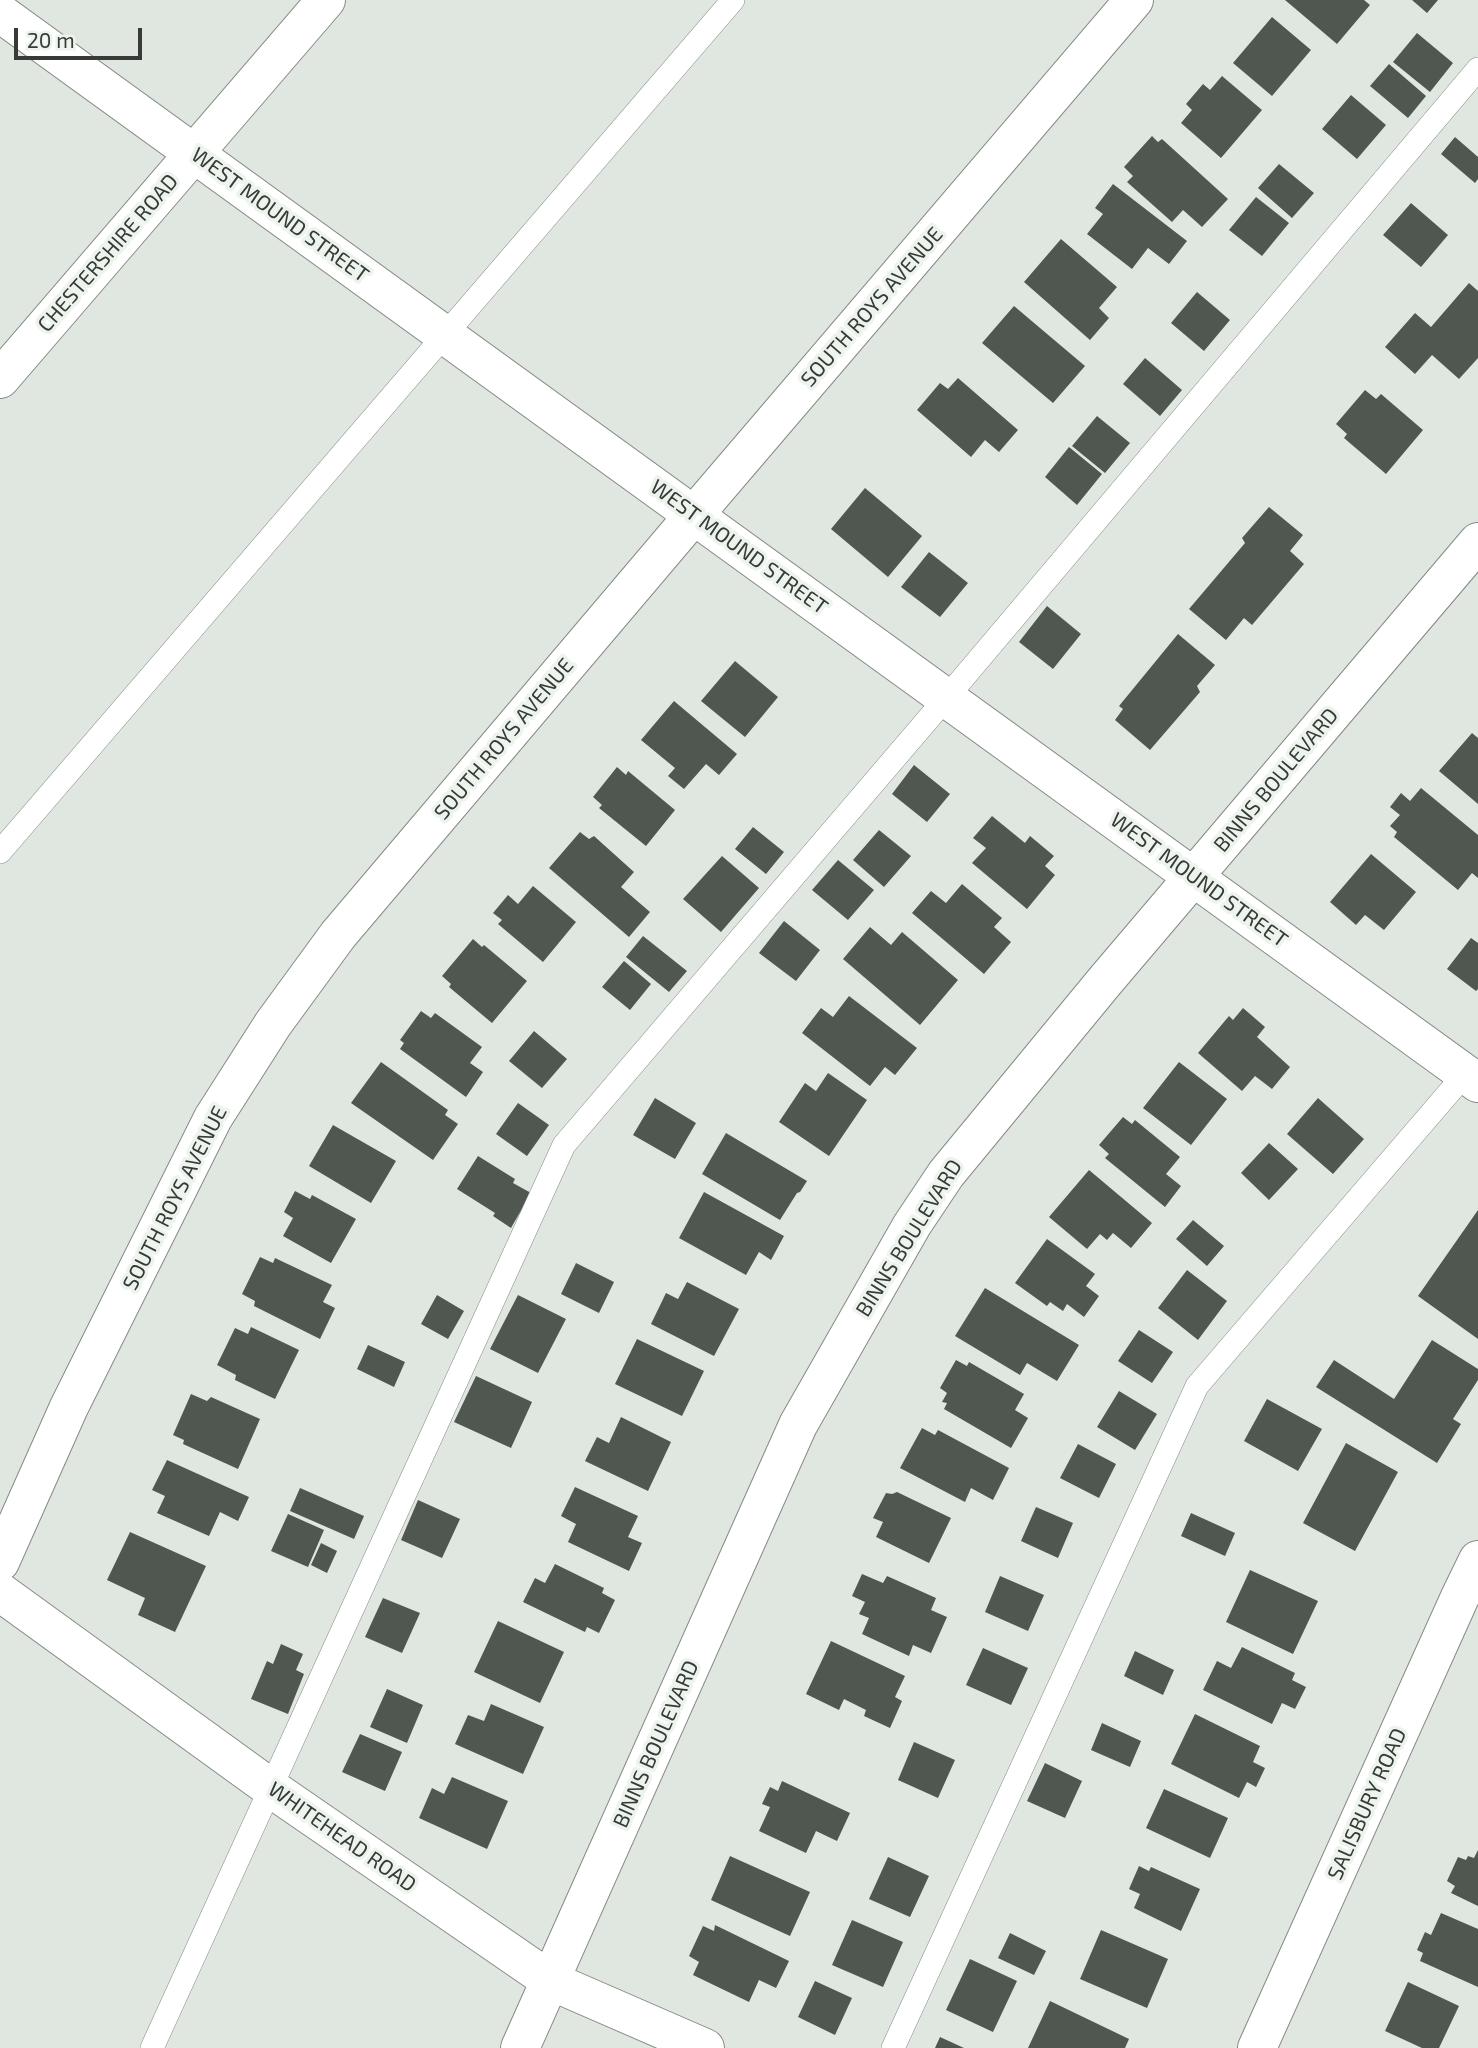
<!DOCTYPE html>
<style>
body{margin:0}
#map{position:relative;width:1478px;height:2048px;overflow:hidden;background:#e0e7e0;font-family:"Exo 2",sans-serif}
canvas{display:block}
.scale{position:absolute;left:14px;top:28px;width:128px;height:32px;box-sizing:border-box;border:4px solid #373a37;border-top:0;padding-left:9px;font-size:21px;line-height:24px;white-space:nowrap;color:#373a37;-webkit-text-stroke:5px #edf4ed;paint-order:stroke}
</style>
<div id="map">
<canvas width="1478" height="2048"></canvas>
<div class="scale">20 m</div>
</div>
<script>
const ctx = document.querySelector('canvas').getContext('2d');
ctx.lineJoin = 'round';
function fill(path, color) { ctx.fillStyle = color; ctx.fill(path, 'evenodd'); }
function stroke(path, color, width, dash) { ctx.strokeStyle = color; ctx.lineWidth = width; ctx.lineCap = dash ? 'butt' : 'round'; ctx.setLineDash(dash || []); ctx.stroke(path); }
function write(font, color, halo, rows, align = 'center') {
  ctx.font = font + ' "Exo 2",sans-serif'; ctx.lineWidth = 7; ctx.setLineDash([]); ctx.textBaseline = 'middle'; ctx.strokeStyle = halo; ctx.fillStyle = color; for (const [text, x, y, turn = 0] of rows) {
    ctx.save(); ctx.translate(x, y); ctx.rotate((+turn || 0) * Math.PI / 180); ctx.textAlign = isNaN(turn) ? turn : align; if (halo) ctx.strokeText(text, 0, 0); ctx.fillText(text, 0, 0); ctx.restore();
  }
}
fill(new Path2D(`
 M1285,0H1364L1370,5L1337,44Z
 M1412,0H1438L1427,13Z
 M1272,17L1311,50L1272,96L1233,63Z
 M1417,33L1453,63L1430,92L1393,62Z
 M1389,64L1426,96L1408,118L1370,86Z
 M1222,76L1262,110L1221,158L1181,123L1192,110L1186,104L1203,84L1210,90Z
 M1351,95L1386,125L1357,159L1322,129Z
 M1152,136L1158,142L1162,139L1228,199L1202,227L1183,210L1172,222L1127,182L1133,176L1124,167Z
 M1455,137L1478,157V179L1475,183L1441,154Z
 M1279,164L1314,193L1292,218L1258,188Z
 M1113,184L1187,241L1169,264L1148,248L1132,269L1087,234L1103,214L1095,208Z
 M1256,197L1289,223L1262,256L1229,230Z
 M1411,203L1448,235L1421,267L1383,235Z
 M1061,239L1117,287L1099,308L1109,318L1090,340L1024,282Z
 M1469,283L1478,291V358L1459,379L1432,355L1415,374L1385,347L1415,313L1431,327Z
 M1197,292L1230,320L1204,351L1171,323Z
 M1014,306L1085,366L1053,403L982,343Z
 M1145,358L1182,390L1160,416L1123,384Z
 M958,378L1018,430L999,452L985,440L971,457L917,410L940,383L948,389Z
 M1365,390L1376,399L1381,394L1423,430L1386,474L1344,438L1347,434L1336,424Z
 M1097,416L1130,443L1105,473L1072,446Z
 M1069,447L1102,474L1077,505L1045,477Z
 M865,488L922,536L888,577L831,529Z
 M1269,507L1303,535L1290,551L1304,564L1252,625L1244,618L1226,640L1189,609L1245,543L1242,538Z
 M929,552L968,583L940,617L901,587Z
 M1047,606L1081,634L1053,669L1019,642Z
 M1178,634L1215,665L1197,686L1200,692L1150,750L1115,720L1123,709L1119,706Z
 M735,661L778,697L745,737L701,701Z
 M674,701L737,754L719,775L706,764L684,789L668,776L675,768L641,740Z
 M1472,733L1478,738V804L1439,771Z
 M914,765L950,794L927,822L892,794Z
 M617,767L626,775L628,771L675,810L646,846L599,808L602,805L593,797Z
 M1421,788L1478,835V878L1472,873L1458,890L1394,837L1397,832L1390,826L1400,815L1390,807L1401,793L1410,801Z
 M992,816L1025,843L1030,836L1054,856L1045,866L1055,875L1027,909L972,863L986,848L973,838Z
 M753,827L784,852L766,874L735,849Z
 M879,830L911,856L884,887L853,860Z
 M580,832L589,839L594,836L634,872L621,887L650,912L629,937L549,868Z
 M1371,854L1416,892L1384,930L1365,915L1356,925L1330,902Z
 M722,856L759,888L721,932L683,899Z
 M838,860L874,890L848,920L812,890Z
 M962,884L1002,918L994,927L1011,942L984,974L912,913L931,891L946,903Z
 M533,886L576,922L543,962L498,924L502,920L493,913L508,895L518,904Z
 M784,921L820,950L796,981L759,953Z
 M870,927L891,945L902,932L958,980L920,1025L843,959Z
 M643,936L687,971L669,992L626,957Z
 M1471,938L1478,943V989L1476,991L1447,969Z
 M473,939L482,947L484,945L527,981L492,1023L449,987L451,984L442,976Z
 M624,961L651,984L630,1010L602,987Z
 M849,996L917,1048L895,1075L885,1067L870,1086L802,1033L821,1008L833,1017Z
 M1243,1008L1265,1027L1257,1037L1290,1067L1272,1089L1255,1076L1242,1091L1198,1053L1229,1016L1233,1020Z
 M421,1011L431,1018L435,1013L482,1047L470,1063L483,1072L466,1097L400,1049L404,1043L400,1040Z
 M534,1031L567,1059L542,1088L509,1061Z
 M381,1062L448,1110L445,1115L458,1124L433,1160L351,1103Z
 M1179,1062L1227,1099L1191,1145L1143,1108Z
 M828,1073L867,1100L829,1156L779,1122L805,1083L816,1091Z
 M655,1098L696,1123L675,1159L633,1135Z
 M1318,1098L1364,1139L1333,1174L1287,1134Z
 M518,1103L549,1125L527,1156L496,1134Z
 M1123,1117L1132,1124L1135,1120L1180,1157L1166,1174L1181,1186L1165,1207L1105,1158L1109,1154L1099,1145Z
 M333,1125L396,1161L371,1203L309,1166Z
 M726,1133L807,1181L800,1192L797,1193L780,1220L702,1174Z
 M1269,1143L1298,1169L1269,1200L1241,1173Z
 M478,1156L515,1179L513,1183L531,1193L511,1228L493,1216L495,1213L457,1189Z
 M1089,1170L1152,1223L1131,1248L1113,1233L1107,1240L1100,1234L1087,1249L1049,1217Z
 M295,1191L310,1199L312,1195L356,1219L331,1263L283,1236L293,1218L284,1212Z
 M704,1192L784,1236L771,1260L759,1252L746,1275L679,1238Z
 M1478,1210V1339L1418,1296Z
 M1193,1220L1224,1246L1207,1266L1176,1239Z
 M1047,1239L1095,1274L1086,1286L1099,1296L1084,1317L1067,1304L1063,1311L1050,1302L1047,1306L1015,1283Z
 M260,1257L273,1263L275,1258L332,1285L323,1302L335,1308L320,1339L254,1306L255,1301L242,1294Z
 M576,1263L614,1282L599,1313L561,1294Z
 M1187,1270L1227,1301L1198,1340L1158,1308Z
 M687,1282L739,1309L714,1356L651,1324L666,1293L678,1299Z
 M985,1288L1079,1345L1057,1381L1027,1363L1020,1375L955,1336Z
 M437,1295L464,1311L448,1339L421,1324Z
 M518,1295L566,1319L538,1373L490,1349Z
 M251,1327L299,1350L275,1399L235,1380L236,1375L217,1365L235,1328L248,1334Z
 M1139,1330L1173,1352L1152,1383L1118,1361Z
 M637,1339L704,1371L682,1416L615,1384Z
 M1432,1340L1478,1369V1380L1453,1419L1461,1424L1437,1463L1316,1387L1334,1360L1394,1399Z
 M368,1345L405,1362L394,1387L357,1369Z
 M956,1360L967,1366L969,1362L1024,1394L1015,1410L1028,1418L1011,1448L944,1409L947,1403L942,1402L947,1393L940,1388Z
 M476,1376L532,1402L511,1448L454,1422Z
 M1119,1391L1157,1414L1135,1450L1097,1427Z
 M191,1394L207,1401L211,1397L260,1419L238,1469L183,1444L184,1440L173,1435Z
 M1267,1399L1322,1429L1298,1471L1244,1441Z
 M621,1417L671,1442L648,1491L585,1461L597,1437L609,1443Z
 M922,1428L935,1435L938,1430L1009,1468L993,1500L971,1488L965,1502L900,1468Z
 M1346,1443L1398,1472L1355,1551L1303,1523Z
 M1078,1444L1116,1464L1099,1498L1060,1478Z
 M167,1460L249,1497L238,1521L220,1512L209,1536L157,1513L165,1496L152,1490Z
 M575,1487L638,1516L628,1537L642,1543L629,1571L568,1542L576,1524L561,1516Z
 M300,1488L364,1516L354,1539L290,1511Z
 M897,1492L951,1518L929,1563L876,1537L883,1522L873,1518L886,1493L892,1494Z
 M418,1500L460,1519L442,1558L401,1540Z
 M1036,1507L1073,1523L1058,1558L1021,1541Z
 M1191,1513L1235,1533L1225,1556L1181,1536Z
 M288,1514L324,1530L308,1567L271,1551Z
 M130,1532L206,1566L175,1632L138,1615L145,1598L107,1580Z
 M321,1543L337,1551L327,1573L311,1565Z
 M555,1564L604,1588L602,1593L615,1600L599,1633L587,1627L585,1632L523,1602L535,1578L545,1583Z
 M1250,1570L1318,1601L1293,1654L1226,1622Z
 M862,1574L883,1583L887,1576L936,1598L931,1610L947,1617L931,1653L913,1645L909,1656L862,1634L869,1618L859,1614L865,1602L852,1596Z
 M1000,1576L1044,1595L1028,1631L985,1612Z
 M383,1598L420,1613L402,1653L365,1637Z
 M498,1621L564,1652L540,1703L474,1672Z
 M831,1641L905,1676L895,1697L902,1701L890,1728L864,1716L866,1710L844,1699L839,1710L806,1694Z
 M281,1644L303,1654L296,1670L304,1674L288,1714L251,1699L267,1661L273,1664Z
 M1242,1647L1295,1673L1292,1680L1306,1687L1295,1709L1282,1703L1272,1724L1203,1690L1217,1661L1231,1668Z
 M983,1648L1028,1668L1011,1705L966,1685Z
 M1135,1651L1174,1670L1163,1695L1124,1676Z
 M387,1689L423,1705L407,1743L370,1727Z
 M491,1704L544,1727L523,1774L455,1744L468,1715L484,1721Z
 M1195,1714L1260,1746L1253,1762L1265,1768L1256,1787L1247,1782L1239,1798L1171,1764Z
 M1102,1723L1141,1741L1130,1767L1091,1750Z
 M360,1734L402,1752L385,1791L342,1772Z
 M914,1742L955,1760L938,1798L898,1780Z
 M1045,1763L1082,1781L1065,1818L1027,1801Z
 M452,1777L508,1801L487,1849L419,1818L432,1788L444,1794Z
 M782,1781L850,1813L837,1841L816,1831L806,1853L759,1831L770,1807L762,1804L770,1787L778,1791Z
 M1164,1789L1228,1818L1210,1858L1146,1828Z
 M1478,1850V1906L1451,1893L1455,1886L1447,1881L1458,1857L1466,1860L1468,1856L1474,1858Z
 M730,1856L810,1892L790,1936L711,1900Z
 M888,1857L929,1876L910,1917L869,1899Z
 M1139,1866L1149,1871L1151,1867L1200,1889L1181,1931L1134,1908L1140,1894L1129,1889Z
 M1441,1913L1478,1929V1987L1420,1961L1423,1953L1417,1950L1425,1932L1431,1935Z
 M852,1920L903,1942L883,1987L832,1965Z
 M715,1925L789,1961L776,1988L759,1980L749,2002L693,1975L699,1962L689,1956L703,1926L714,1931Z
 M1101,1930L1168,1959L1147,2008L1080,1979Z
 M1010,1933L1046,1951L1034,1975L998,1958Z
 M970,1959L1017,1981L993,2032L946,2010Z
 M815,1981L852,1998L835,2035L798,2017Z
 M1408,1982L1459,2006L1439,2048H1422L1385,2031Z
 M1050,2001L1129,2039L1125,2048H1028Z
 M940,2037L964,2048H935Z`), '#505650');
const lane = new Path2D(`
 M0,852L733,0
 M152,2048L564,1145L947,697L1478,69
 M893,2048L1197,1386L1465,1074`);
const street = new Path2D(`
 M0,13L1478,1083
 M0,379L326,0
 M0,1562L69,1407L213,1118L273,1024L338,935L694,515L1134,0
 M0,1592L272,1789L551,1981L705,2048
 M520,2048L798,1425L912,1225L946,1174L1105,981L1478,542
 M1257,2048L1460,1597L1478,1560`);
stroke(lane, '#858b84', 24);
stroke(street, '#858b84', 40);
stroke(lane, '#fff', 23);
stroke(street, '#fff', 38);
write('21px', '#373a37', '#edf4ed', [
 ["WEST MOUND STREET",280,215,36],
 ["CHESTERSHIRE ROAD",108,253,-49],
 ["SOUTH ROYS AVENUE",872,307,-49],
 ["WEST MOUND STREET",739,547,36],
 ["SOUTH ROYS AVENUE",504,739,-50],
 ["BINNS BOULEVARD",1276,780,-50],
 ["WEST MOUND STREET",1199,880,36],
 ["SOUTH ROYS AVENUE",175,1198,-63],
 ["BINNS BOULEVARD",909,1238,-58],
 ["BINNS BOULEVARD",656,1744,-66],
 ["SALISBURY ROAD",1367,1804,-66],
 ["WHITEHEAD ROAD",342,1837,35]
]);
</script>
